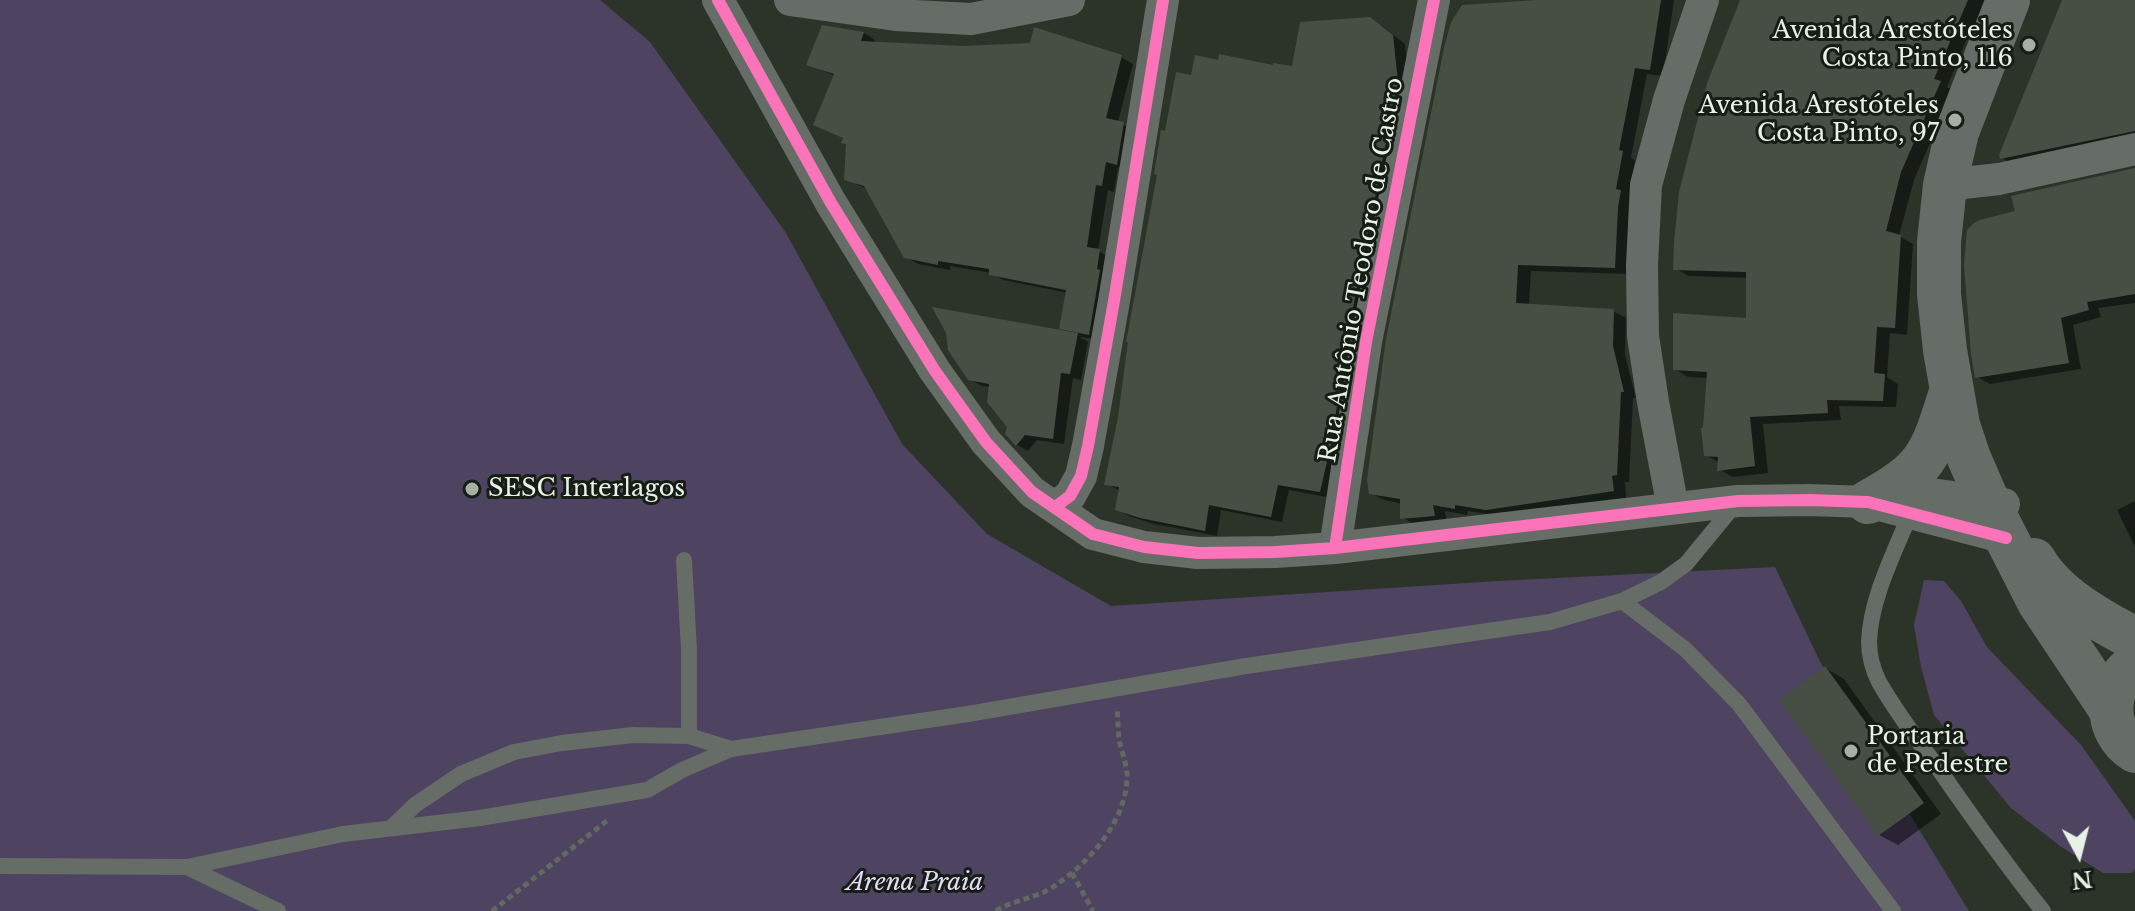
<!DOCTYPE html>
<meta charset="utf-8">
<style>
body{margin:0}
#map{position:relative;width:2135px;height:911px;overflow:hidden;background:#2c342a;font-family:"Libre Baskerville",serif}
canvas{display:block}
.north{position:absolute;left:2039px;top:815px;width:80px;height:80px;-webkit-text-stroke:6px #161d15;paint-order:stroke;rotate:173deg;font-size:22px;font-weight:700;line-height:32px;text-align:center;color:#e7f1e6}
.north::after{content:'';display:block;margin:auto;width:28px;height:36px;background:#e7f1e6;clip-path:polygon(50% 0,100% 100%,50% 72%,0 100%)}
</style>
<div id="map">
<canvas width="2135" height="911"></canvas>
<div class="north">N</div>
</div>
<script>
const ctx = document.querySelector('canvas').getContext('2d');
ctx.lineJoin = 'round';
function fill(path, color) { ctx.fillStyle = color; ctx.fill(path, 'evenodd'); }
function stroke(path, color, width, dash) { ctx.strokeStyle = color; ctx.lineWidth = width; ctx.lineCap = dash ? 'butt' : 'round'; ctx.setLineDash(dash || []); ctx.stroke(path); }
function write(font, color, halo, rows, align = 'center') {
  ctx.font = font + ' "Libre Baskerville",serif'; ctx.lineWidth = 6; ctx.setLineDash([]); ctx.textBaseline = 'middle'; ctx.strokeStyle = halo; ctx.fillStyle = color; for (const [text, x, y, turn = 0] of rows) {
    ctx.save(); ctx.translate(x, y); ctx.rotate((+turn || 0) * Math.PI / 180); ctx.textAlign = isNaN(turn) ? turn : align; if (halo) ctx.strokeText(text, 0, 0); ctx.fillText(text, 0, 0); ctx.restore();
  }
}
fill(new Path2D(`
 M0,0H600L650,42L786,233L902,444L987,534L1111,606L1498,581L1775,567L1834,691L1969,911H0Z
 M1924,580L1944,581L1961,601L1987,647L2081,745L2135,821V869L2132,873H2103L2060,846L2011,808L1934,715L1921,667L1914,625Z`), '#4e4360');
fill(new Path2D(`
 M1555,0H1674L1663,76L1647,74L1631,158L1635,160L1629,196L1633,199L1628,274L1531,271L1529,305L1613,311L1626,318L1625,355L1636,398H1633L1629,482H1625L1626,498L1500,516L1468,511L1467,515L1445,511L1447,523L1415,525L1402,517V504L1384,500L1371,493Z
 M1741,0H1987L1976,25L1973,24L1947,87L1953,90L1914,180L1899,236L1913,244L1907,335L1890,333L1887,377L1898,384L1896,407L1839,406L1841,420L1763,424L1768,473L1732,477L1719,469L1720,463L1706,455L1708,378L1688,377L1675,369L1748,320V278L1688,276L1675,268Z
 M2064,0H2135V139L2014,165L2002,158Z
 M1382,26L1405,44L1410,90L1332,498L1289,490L1282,522L1221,510L1217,536L1154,524L1129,516L1117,509L1120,491L1107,484L1167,134L1193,77L1293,69Z
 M823,27L864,33L875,40L874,43L1121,57L1133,64L1118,122L1135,131L1129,170L1118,167L1114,192L1108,190L1098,251L1111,258L1100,340L1080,337L1088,342L1081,380L1073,378L1064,444L1037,440L1028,451L1017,445L1007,434L1010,426L991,387L982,386L969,379L1070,333L1061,328L1068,293L1003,280L991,273L950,266V270L918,264L906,257L867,189L846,179L848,145L835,76L808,64Z
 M2135,171V303L2098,308L2101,317L2073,325L2081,369L1990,384L1977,377L2017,212Z
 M2135,501V547L2117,510Z
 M1825,668L1844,679L1941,814L1898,845L1879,835Z`), '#0007');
fill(new Path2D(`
 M1537,0H1661L1650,70L1635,68L1619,150L1623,151L1616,189L1621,190L1618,207L1615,268L1518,265L1516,303L1614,309L1613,346L1624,392H1621L1617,475L1612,476L1614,491L1486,510L1455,505V509L1433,505L1435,516L1400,519V499L1369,494L1367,480L1386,339L1444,48L1451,22L1462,5Z
 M1740,0H1968L1934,79L1941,81L1901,172L1886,231L1901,235L1895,328L1877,327L1874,373L1885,374L1883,401L1827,400L1828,413L1750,417L1755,466L1717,471L1718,457L1704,456L1701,428H1703L1707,372L1673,370V313L1746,318V272L1673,270L1674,243L1679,192L1707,83Z
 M2062,0H2135V131L2000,159L1999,155Z
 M1370,17L1393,35L1398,82L1347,338L1332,440L1320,492L1278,485L1271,517L1209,505L1205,531L1140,518L1115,510L1119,487L1104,485L1118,417L1128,342H1126L1157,175L1154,174L1161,130L1165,131L1176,72L1191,75L1195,55L1218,60L1219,54L1273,65V63L1292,66L1300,22Z
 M822,25L864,32L861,41L963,46L1030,43L1034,27L1122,55L1106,118L1124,122L1117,165L1106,162L1102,186L1096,185L1087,247L1100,249L1097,269L1100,270L1089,335L1059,329L1066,290L989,275V269L938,261V265L904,258L864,186L844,180L846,144L841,143L843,138L813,125L834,74L806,65Z
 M2135,168V294L2087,302L2089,310L2061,318L2069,363L1975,378L1971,354L1964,265L1967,230L1974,223L1980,220L2015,211L2011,196Z
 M932,307L1078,333L1070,374L1061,373L1053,439L1025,435L1016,446L1005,434L1007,427L987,402L989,384L968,380L948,350L946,333Z
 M1825,666L1924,803L1878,836L1779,700Z`), '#474f45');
stroke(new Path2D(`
 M1072,873L1093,911
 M492,911L608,820
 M996,911C1012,900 1035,899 1053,887C1089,863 1127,821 1127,776C1127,764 1121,751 1119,739C1118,729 1118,718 1117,708`), '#626961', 5, [6, 4]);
stroke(new Path2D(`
 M1910,514C1894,554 1871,597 1869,641C1869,655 1873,670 1879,682C1896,712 1918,741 1938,768C1972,817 2006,865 2043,911
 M684,560L689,650V736
 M1622,601L1685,649L1739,704L1893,911
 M392,827L415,805L461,774L514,752L562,743L633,735L689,736L731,749
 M0,866L187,867L343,834L480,818L647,790L682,770L731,749L968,714L1246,666L1550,622L1622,601L1661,582L1686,564L1737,502
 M187,867L278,911`), '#666c66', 16);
stroke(new Path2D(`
 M718,0L831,203L935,371L986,442L1032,492L1093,534L1144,547L1198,553L1275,552L1335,548L1738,501L1809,500L1868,502L2006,538
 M790,0L896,15L971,19L1069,0
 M1945,185L1999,179L2135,149
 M1879,500L1924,493L2004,504
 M1055,507L1070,496L1081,476L1088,446L1114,301L1163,0
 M1673,508L1653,402L1643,336L1642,265L1646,185L1669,100L1703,0
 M1335,548L1366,342L1434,0`), '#666c66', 32);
stroke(new Path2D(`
 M2008,0L1957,132L1945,185L1939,242V294L1945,350L1958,425L1969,458L1988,502L2039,602L2111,710
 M1868,502C1928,469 1931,455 1951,392
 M2034,560C2055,596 2099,620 2135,639
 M2135,664C2105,686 2102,729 2135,751`), '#666c66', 44);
stroke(new Path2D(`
 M718,0L831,203L935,371L986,442L1032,492L1093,534L1144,547L1198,553L1275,552L1335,548L1738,501L1809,500L1868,502L2006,538
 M1055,507L1070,496L1081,476L1088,446L1114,301L1163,0
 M1335,548L1366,342L1434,0`), '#fb73b8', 12);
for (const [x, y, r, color] of [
 [2029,45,8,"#a6afa4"],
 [1955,120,8,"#a6afa4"],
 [472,489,8,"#a6afa4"],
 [1851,751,8,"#a6afa4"]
]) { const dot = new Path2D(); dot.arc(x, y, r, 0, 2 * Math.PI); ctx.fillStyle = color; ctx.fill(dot); stroke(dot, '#161d15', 3); }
write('24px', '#e7f1e6', '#161d15', [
 ["Avenida Arestóteles",2013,31],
 ["Costa Pinto, 116",2013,59],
 ["Avenida Arestóteles",1939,106],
 ["Costa Pinto, 97",1939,134],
 ["SESC Interlagos",488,489,"left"],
 ["Portaria",1867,737,"left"],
 ["de Pedestre",1867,765,"left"]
], 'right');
write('24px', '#e7f1e6', '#161d15', [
 ["Rua Antônio Teodoro de Castro",1362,270,-80]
]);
write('italic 24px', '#e6dafb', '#161d15', [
 ["Arena Praia",915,883]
]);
</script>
